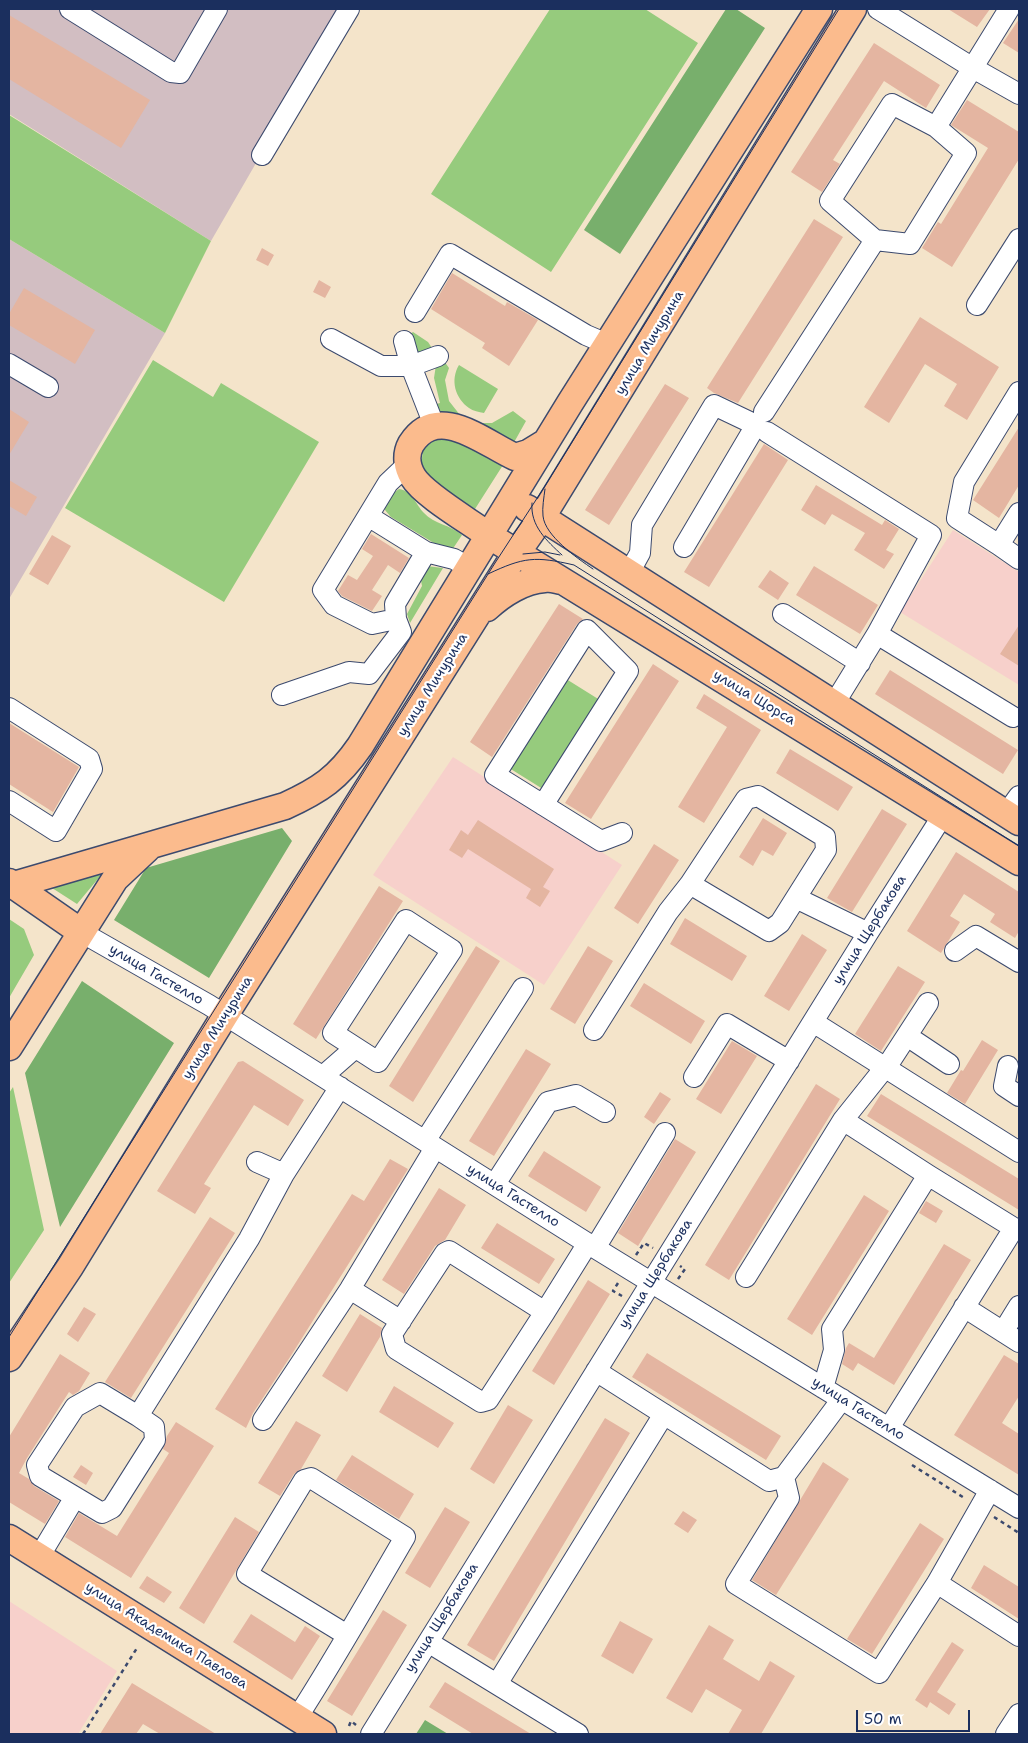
<!DOCTYPE html>
<meta charset="utf-8">
<style>
body{margin:0}
#map{position:relative;width:1028px;height:1743px;overflow:hidden;background:#f4e4ca;font-family:"Shantell Sans",sans-serif}
canvas{display:block}
.frame{position:absolute;inset:0;border:10px solid #1b2f5e;pointer-events:none}
.scale{position:absolute;left:856px;top:1710px;width:114px;height:22px;box-sizing:border-box;border:2px solid #1b2f5e;border-top:0;padding-left:6px;font-size:15px;line-height:18px;white-space:nowrap;color:#1b2f5e;-webkit-text-stroke:4px #fff;paint-order:stroke}
</style>
<div id="map">
<canvas width="1028" height="1743"></canvas>
<div class="frame"></div>
<div class="scale">50 m</div>
</div>
<script>
const ctx = document.querySelector('canvas').getContext('2d');
ctx.lineJoin = 'round';
function fill(path, color) { ctx.fillStyle = color; ctx.fill(path, 'evenodd'); }
function stroke(path, color, width, dash) { ctx.strokeStyle = color; ctx.lineWidth = width; ctx.lineCap = dash ? 'butt' : 'round'; ctx.setLineDash(dash || []); ctx.stroke(path); }
function write(font, color, halo, rows, align = 'center') {
  ctx.font = font + ' "Shantell Sans",sans-serif'; ctx.lineWidth = 4.5; ctx.setLineDash([]); ctx.textBaseline = 'middle'; ctx.strokeStyle = halo; ctx.fillStyle = color; for (const [text, x, y, turn = 0] of rows) {
    ctx.save(); ctx.translate(x, y); ctx.rotate((+turn || 0) * Math.PI / 180); ctx.textAlign = isNaN(turn) ? turn : align; if (halo) ctx.strokeText(text, 0, 0); ctx.fillText(text, 0, 0); ctx.restore();
  }
}
fill(new Path2D(`
 M953,530L1019,572V685L900,612Z
 M453,757L622,865L544,985L373,875Z
 M9,1601L117,1671L78,1734H9Z`), '#f7d0cb');
fill(new Path2D(`
 M9,9H345L211,241L9,114Z
 M9,239L165,333L9,599Z`), '#d2bec2');
fill(new Path2D(`
 M550,9H645L698,43L551,272L431,194Z
 M9,115L211,241L165,333L9,239Z
 M413,332L428,342L432,348L429,352L413,354L409,335Z
 M153,360L213,397L221,383L319,442L224,602L65,508Z
 M444,361L449,368L445,380L449,401L460,415L478,423H492L513,411L526,421L512,446L436,414L433,405L440,403L434,378L436,365Z
 M459,365L498,389L484,413C479,412 473,411 469,408C455,398 450,380 459,365Z
 M435,437L460,439L503,465L475,509L434,483L421,467L423,449Z
 M399,489C413,491 415,504 424,513C434,524 451,525 462,535L452,550L447,551L391,517C390,516 386,511 385,510C384,504 394,492 399,489Z
 M426,566L443,568L410,623L407,614L422,586L420,575Z
 M563,677L603,702L546,791L506,766Z
 M107,868L77,904L49,886Z
 M9,919L24,929L34,955L9,998Z
 M13,1087L44,1230L9,1283V1093Z`), '#96cb7d');
fill(new Path2D(`
 M726,9H736L765,28L620,254L584,230Z
 M282,828L292,841L209,978L114,920L146,868Z
 M82,981L174,1043L60,1227L25,1073Z
 M425,1720L448,1734H416Z`), '#78af6c');
fill(new Path2D(`
 M948,9H990L977,27Z
 M9,15L150,100L121,148L9,79Z
 M1019,19V53L1003,43Z
 M874,43L940,85L926,108L884,81L833,160L840,164L822,192L791,172Z
 M967,100L1019,132V159L952,267L922,248L938,222L941,224L988,148L951,125Z
 M814,219L843,237L738,403L714,393L707,388Z
 M262,248L274,255L268,266L256,260Z
 M452,273L505,306L507,302L538,320L509,366L482,348L485,343L431,309Z
 M319,280L331,287L325,298L313,292Z
 M24,288L95,330L75,364L9,325V314Z
 M920,317L999,367L967,420L944,406L957,384L925,364L889,423L864,407Z
 M665,384L689,398L609,525L585,510Z
 M9,409L29,422L9,455Z
 M1019,427V485L999,518L973,500Z
 M764,444L788,460L709,587L684,572Z
 M9,480L37,497L26,516L9,506Z
 M816,485L882,525L885,520L899,529L886,550L894,554L884,569L854,550L865,533L832,514L825,525L801,510Z
 M371,534L409,558L400,573L388,565L372,590L382,596L372,611L342,596L338,591L348,575L357,580L373,556L362,549Z
 M52,535L71,546L48,585L29,574Z
 M814,566L878,605L860,634L796,595Z
 M770,570L789,583L778,600L758,587Z
 M559,604L583,619L577,624L492,757L470,742Z
 M1019,625V666L1000,654Z
 M653,664L679,681L591,819L565,803Z
 M890,670L1018,750L1003,774L875,694Z
 M704,694L761,730L704,823L678,807L727,727L696,708Z
 M9,723L79,767L53,812L9,784Z
 M790,749L853,787L838,811L776,773Z
 M882,809L907,824L852,912L827,898Z
 M763,818L787,833L773,856L762,850L753,866L739,857Z
 M478,820L554,869L543,887L550,891L540,907L526,898L531,889L468,849L462,858L449,850L461,830L468,835Z
 M654,844L679,860L638,924L614,908Z
 M956,852L1019,892V931L1015,938L990,922L995,914L964,894L950,916L960,922L941,953L907,931Z
 M379,886L403,901L316,1039L293,1024Z
 M685,918L747,956L732,981L670,944Z
 M802,934L827,950L789,1011L764,996Z
 M476,946L500,961L413,1102L389,1086Z
 M588,946L613,961L575,1024L550,1009Z
 M898,966L925,982L881,1051L855,1034Z
 M644,983L705,1021L691,1044L630,1006Z
 M982,1040L998,1050L965,1104L947,1093L961,1070L963,1071Z
 M732,1041L757,1056L721,1114L696,1099Z
 M526,1049L551,1064L494,1156L469,1141Z
 M243,1061L304,1100L288,1126L254,1105L204,1184L211,1188L195,1214L157,1191L238,1062Z
 M816,1084L840,1099L729,1280L705,1265Z
 M660,1092L671,1099L654,1124L644,1117Z
 M881,1094L1019,1179V1210L867,1116Z
 M675,1139L696,1152L638,1246L618,1233Z
 M544,1151L601,1187L586,1212L528,1176Z
 M390,1159L408,1169L292,1354L253,1413L246,1428L215,1409L352,1194L364,1201Z
 M439,1188L466,1205L445,1240L435,1246L404,1294L382,1280Z
 M864,1195L889,1211L812,1335L787,1319Z
 M926,1201L943,1211L936,1223L919,1213Z
 M210,1217L235,1233L131,1398L105,1382Z
 M497,1223L555,1259L539,1284L481,1248Z
 M944,1244L971,1260L894,1385L858,1363L853,1371L842,1364L846,1348L849,1343L874,1358Z
 M588,1280L610,1294L554,1385L532,1371Z
 M84,1307L96,1314L78,1342L67,1334Z
 M360,1314L382,1328L380,1337L347,1392L322,1376Z
 M647,1353L781,1436L766,1460L632,1377Z
 M60,1354L90,1373L79,1391L73,1395L69,1392L27,1458L19,1473L29,1479L34,1486L59,1501L45,1524L9,1502V1437Z
 M1004,1355L1019,1364V1396L1002,1423L1019,1434V1475L954,1435Z
 M394,1386L454,1423L438,1448L379,1412Z
 M508,1405L533,1420L494,1484L470,1469Z
 M605,1418L630,1433L494,1661L467,1645Z
 M296,1421L321,1435L301,1469L294,1474L280,1496L258,1483Z
 M176,1422L214,1446L131,1578L65,1537L79,1513L117,1536L169,1453L163,1449L167,1436Z
 M352,1455L414,1494L399,1519L336,1480Z
 M823,1462L849,1479L776,1595L752,1580Z
 M81,1465L93,1473L86,1485L73,1477Z
 M445,1507L470,1522L430,1588L405,1573Z
 M683,1511L697,1520L688,1533L674,1524Z
 M235,1517L259,1532L204,1624L179,1608Z
 M920,1523L944,1539L872,1654L847,1639Z
 M984,1565L1019,1587V1619L971,1588Z
 M147,1576L172,1592L164,1603L139,1588Z
 M383,1610L407,1625L352,1716L327,1701Z
 M251,1614L295,1642L305,1626L320,1636L292,1680L233,1642Z
 M620,1621L653,1639L633,1674L601,1656Z
 M709,1625L734,1640L723,1659L759,1681L770,1661L795,1676L761,1734H728L742,1710L706,1689L692,1713L666,1698Z
 M952,1642L964,1650L937,1692L956,1704L949,1715L930,1702L927,1708L915,1700Z
 M445,1682L531,1734H473L429,1707Z
 M132,1683L216,1734H160L143,1724L136,1734H100Z`), '#e4b5a1');
const minor = new Path2D(`
 M70,9L171,72L180,73L217,9
 M878,9L973,68L1019,94
 M936,127L966,153L910,244L875,240L830,201L892,104L936,127L1009,9
 M262,155L349,9
 M977,305L1019,239
 M415,312L450,254L586,335L607,344
 M331,339L381,366H411L438,356
 M404,341L411,366L434,425
 M9,364L48,387
 M764,412L875,240
 M767,432L931,535L877,634L834,704
 M1019,513L999,545L1019,559
 M368,516L426,552L454,559L468,567
 M999,545L957,518L964,482L1019,392
 M629,573L640,553L642,525L714,405L756,425L684,547
 M783,614L860,663
 M400,631L396,619L395,604L426,552
 M877,634L1013,717
 M282,695L349,672L369,674L401,632L396,619L372,624L334,605L323,590L388,483L408,464
 M9,708L89,759L92,769L56,831L9,801
 M758,796L825,837L826,850L780,923L769,931L690,884L746,799Z
 M543,805L628,671L587,630L495,775L601,841L622,833
 M1006,814L1019,796
 M796,898L868,933
 M406,920L452,950L378,1062L333,1033Z
 M81,932L209,1005L595,1248L1019,1508
 M955,951L976,936L1019,962
 M813,1022L1019,1152
 M594,1030L668,912L690,884
 M907,1036L949,1064
 M1008,1066L1004,1086L1019,1096
 M323,1076L355,1048
 M694,1077L727,1024L789,1061
 M843,1120L928,1175L1014,1228L889,1428
 M425,1141L523,988
 M257,1162L284,1174
 M495,1184L548,1102L576,1095L605,1112
 M449,1251L545,1312L488,1400L481,1402L396,1349L392,1334L445,1253Z
 M746,1277L843,1120L891,1060L928,1003
 M350,1289L401,1321
 M964,1307L1019,1342
 M545,1312L588,1243L595,1248L665,1133
 M1003,1332L1019,1306
 M596,1371L769,1481L784,1477
 M823,1388L834,1350L832,1329L928,1175
 M100,1393L138,1416L154,1427L155,1440L112,1508L102,1513L40,1476L37,1465L75,1407Z
 M842,1399L784,1477L789,1498L736,1584L879,1673L937,1583L990,1490
 M138,1416L249,1239L284,1174L340,1087
 M263,1420L350,1289L435,1148
 M39,1557L75,1497
 M937,1583L1019,1636
 M428,1642L578,1734
 M497,1684L664,1414
 M297,1718C335,1659 370,1597 405,1537L311,1478L304,1480L247,1574L347,1635
 M371,1734L868,933L943,815
 M1006,1734L1019,1714`);
const major = new Path2D(`
 M546,442L528,453L515,457C484,443 438,402 411,444C405,455 407,467 413,477C424,495 469,521 488,535L1019,862
 M527,508L1019,822
 M487,608C502,594 524,580 545,579C551,578 556,580 562,581
 M9,882L81,932
 M14,885L285,806C320,790 338,778 360,746L570,403L819,9
 M9,1047L115,879L147,849
 M9,1358L70,1267L225,1015L509,564L542,517L853,9
 M9,1538L323,1734`);
stroke(minor, '#3c4a6e', 22);
stroke(major, '#3c4a6e', 29);
stroke(new Path2D(`
 M636,1255L644,1243L653,1248
 M678,1279L685,1269L680,1266
 M618,1283L613,1291L622,1296
 M912,1465L966,1499
 M994,1517L1019,1533
 M349,1726L351,1721L356,1725
 M83,1734L137,1648`), '#3c4a6e', 2.5, [4, 4]);
stroke(minor, '#fff', 20);
stroke(major, '#fbbb8d', 26);
stroke(new Path2D(`
 M545,489C544,497 542,508 543,516C545,536 577,558 593,569
 M532,503C530,526 547,541 562,555
 M523,554L545,552L560,555
 M488,574C524,557 535,556 574,565L1019,846
 M9,1337L495,563L545,486L839,9`), '#1b2f5e', 1);
write('14px', '#1b2f5e', '#fff', [
 ["улица Мичурина",650,343,-59],
 ["улица Мичурина",433,685,-58],
 ["улица Щорса",754,698,31],
 ["улица Щербакова",870,930,-58],
 ["улица Гастелло",156,975,30],
 ["улица Мичурина",218,1028,-58],
 ["улица Гастелло",513,1196,32],
 ["улица Щербакова",656,1274,-58],
 ["улица Гастелло",858,1409,32],
 ["улица Щербакова",442,1618,-58],
 ["улица Академика Павлова",166,1636,32]
]);
</script>
